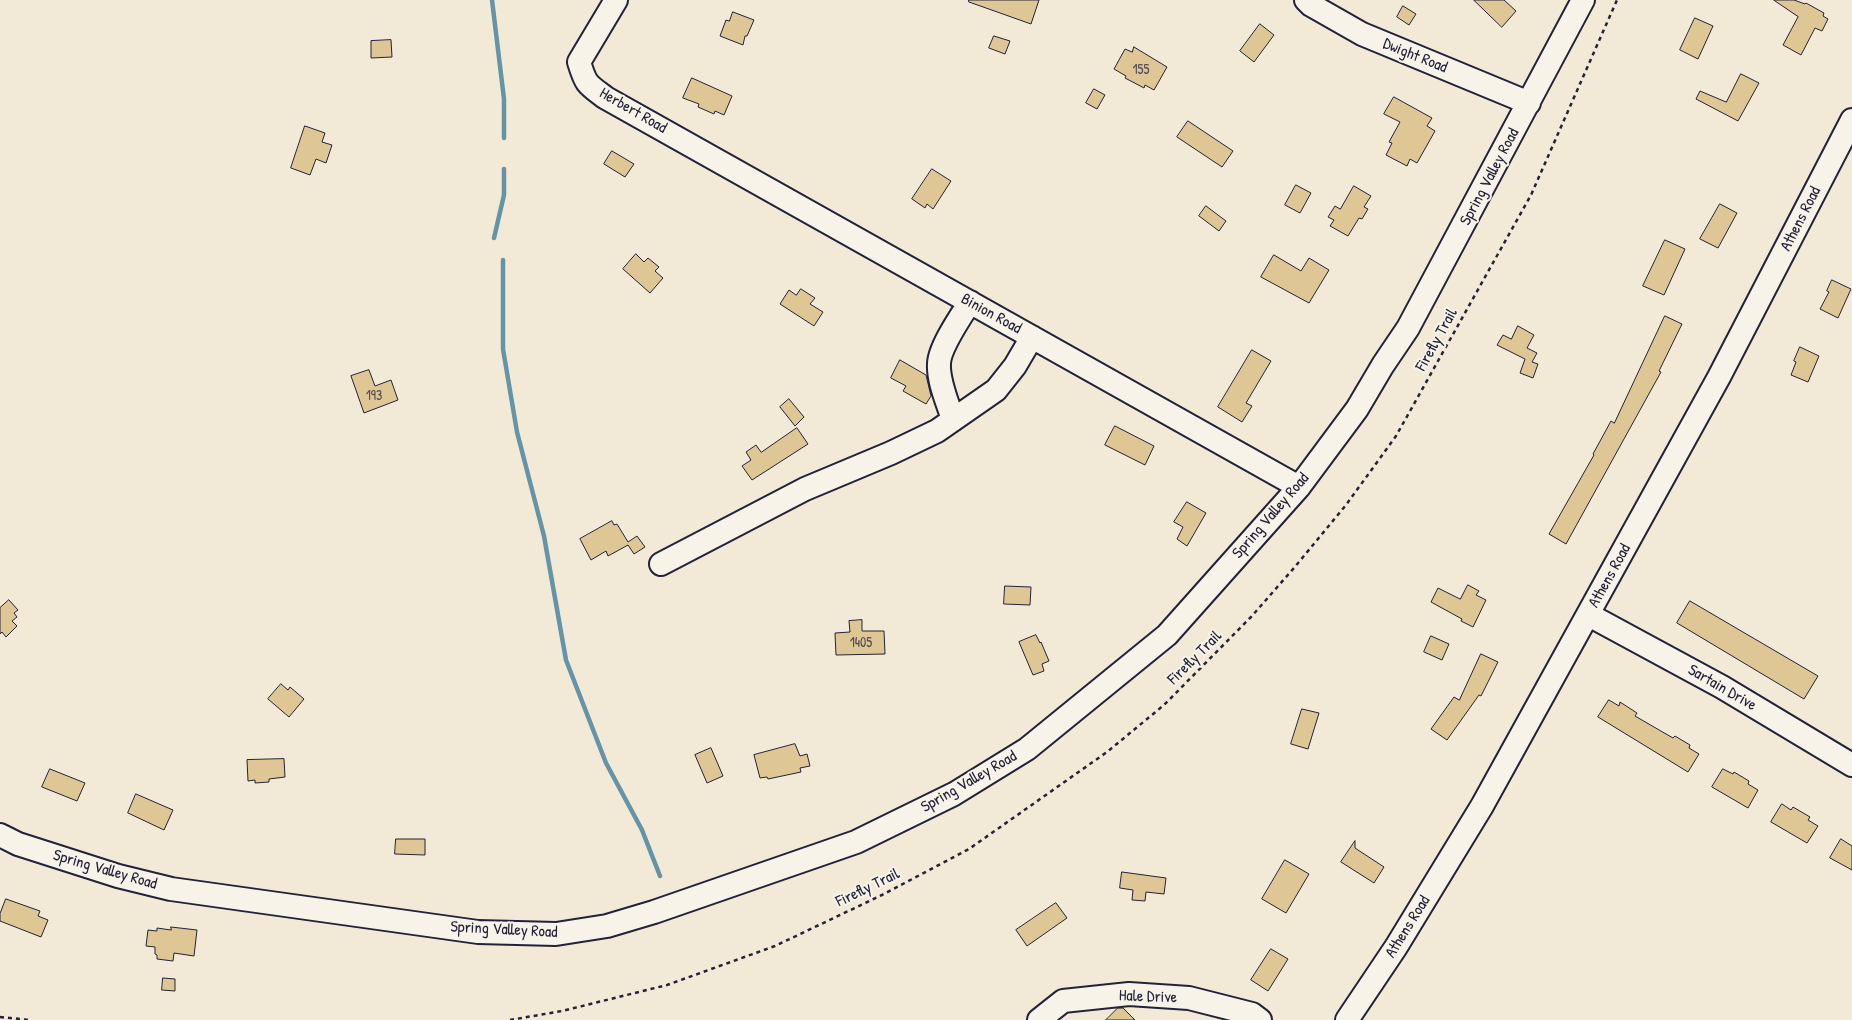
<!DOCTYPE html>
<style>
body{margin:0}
canvas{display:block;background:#f2ead7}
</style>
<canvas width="1852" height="1020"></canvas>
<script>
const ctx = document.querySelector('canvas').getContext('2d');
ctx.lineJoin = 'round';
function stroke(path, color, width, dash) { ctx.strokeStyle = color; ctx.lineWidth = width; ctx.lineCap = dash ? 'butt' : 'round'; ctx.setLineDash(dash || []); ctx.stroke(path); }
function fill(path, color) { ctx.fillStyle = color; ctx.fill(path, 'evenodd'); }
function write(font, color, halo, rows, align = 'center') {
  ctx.font = font + ' "Patrick Hand",sans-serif'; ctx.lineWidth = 4; ctx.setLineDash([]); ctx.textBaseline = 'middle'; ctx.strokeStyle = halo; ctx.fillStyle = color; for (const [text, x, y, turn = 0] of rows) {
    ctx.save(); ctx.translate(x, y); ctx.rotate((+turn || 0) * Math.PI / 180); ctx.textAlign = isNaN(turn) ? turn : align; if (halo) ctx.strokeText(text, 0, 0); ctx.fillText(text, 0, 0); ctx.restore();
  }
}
stroke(new Path2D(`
 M492,0L504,99V138
 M494,238L504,195V169
 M503,260V349L517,432L544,536L566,660L606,763L642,830L660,876`), '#6593a8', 4.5);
const building = new Path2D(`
 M969,0H1039L1031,24L969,2Z
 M1474,0H1504L1516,11L1502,27Z
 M1774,0H1794L1805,4L1806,3L1824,13L1823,16L1828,19L1822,31L1815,28L1801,55L1783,45L1798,17Z
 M1403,6L1416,14L1409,25L1397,17Z
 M733,12L754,20L747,36H745L743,45L720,36L726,20L729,21Z
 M1695,18L1713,26L1698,59L1680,50Z
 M1260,24L1274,35L1254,62L1240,51Z
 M994,36L1010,41L1005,54L989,48Z
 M391,40L392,57L371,58V41Z
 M1134,47L1167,67L1154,90L1145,85L1144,88L1125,78L1126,76L1114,69L1125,49L1132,52Z
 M1741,74L1759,83L1738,121L1696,99L1700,91L1726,102Z
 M692,78L732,96L724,115L715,111L714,114L698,107L699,104L683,98Z
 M1094,89L1105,95L1097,109L1086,103Z
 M1394,97L1432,118L1427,126L1435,131L1417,163L1410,159L1407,166L1386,155L1392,143L1389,142L1400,122L1384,114Z
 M1188,121L1233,151L1222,167L1177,137Z
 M305,126L325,133L322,142L332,145L326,163L316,159L310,175L291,168Z
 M612,151L634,164L625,177L604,164Z
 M932,169L951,181L933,209L927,204L925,208L912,199Z
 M1296,185L1311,193L1300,213L1285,205Z
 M1354,186L1371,196L1364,207L1368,209L1362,219L1359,218L1348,236L1330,226L1334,220L1328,217L1335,206L1340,209Z
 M1720,204L1737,213L1718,248L1700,239Z
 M1206,206L1226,221L1219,231L1199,216Z
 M1665,240L1685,249L1664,295L1643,286Z
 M636,254L644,262L648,258L659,267L655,271L663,278L650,293L623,269Z
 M1274,255L1301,271L1309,258L1329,270L1309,303L1261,277Z
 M1832,280L1851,289L1838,318L1820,309L1829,292L1827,291Z
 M801,289L815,298L810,304L823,312L814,326L780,304L789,290L796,295Z
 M1665,316L1682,324L1659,371L1661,372L1566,544L1549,534L1594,455L1593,454L1611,421L1614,423Z
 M1518,326L1534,335L1527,348L1537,353L1532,362L1538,364L1533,378L1520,373L1525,359L1497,345L1503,335L1511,339Z
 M1800,347L1819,356L1808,382L1791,375L1796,362L1794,361Z
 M1252,350L1271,361L1246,403L1252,406L1242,422L1218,407Z
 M900,360L926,375L931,396L926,404L903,391L906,386L891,378Z
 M369,370L375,386L391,380L398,400L364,413L351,376Z
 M789,399L804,417L795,426L780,407Z
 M1115,426L1154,446L1145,465L1105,445Z
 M797,428L808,444L752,480L742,466L751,460L746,452L756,445L761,452Z
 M1187,502L1206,513L1187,546L1177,539L1183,527L1174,522Z
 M612,521L614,525L617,524L628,542L637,536L645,547L634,554L628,545L608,556L606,551L591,560L580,539Z
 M1468,585L1479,591L1476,595L1486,600L1473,627L1461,621L1462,619L1431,602L1438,588L1460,599Z
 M1005,586L1031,587L1030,605L1004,604Z
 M9,600L18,610L14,613L17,617L12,621L17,626L6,637L2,632L0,634V608Z
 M1690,601L1818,676L1804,699L1677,623Z
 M862,620V631H884L885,654L836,655L835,633L850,632L849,621Z
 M1036,635L1040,643L1041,642L1049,661L1042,664L1044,671L1033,675L1019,642Z
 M1431,636L1449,644L1442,660L1424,652Z
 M1481,654L1498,662L1481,696L1479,695L1447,740L1431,729L1454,697L1459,700Z
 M281,684L288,690L290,687L304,699L289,717L268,699Z
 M1609,700L1619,706L1620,702L1637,713L1635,716L1673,738L1675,736L1690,745L1689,748L1699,754L1688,772L1598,717Z
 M1302,709L1319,713L1308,749L1291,744Z
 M795,744L800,756L807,754L810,766L800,768L801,772L768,779L767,777L760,778L754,755Z
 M711,748L723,776L707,783L695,755Z
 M284,759L285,777L269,779V782L255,783V780L248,781L247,760Z
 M50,769L85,783L77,801L42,787Z
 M1723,769L1733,774L1734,772L1749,781L1748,784L1758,790L1748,808L1712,787Z
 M136,794L173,810L164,830L128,813Z
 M1782,804L1791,810L1793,807L1810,817L1808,820L1818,826L1807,843L1771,822Z
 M396,839H425V855L395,854Z
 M1841,839L1852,846V870L1830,858Z
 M1355,841V848L1384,867L1374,883L1341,862Z
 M1285,860L1309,874L1286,913L1262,899Z
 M1122,872L1166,878L1164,894L1146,892L1145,901L1132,900L1133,890L1120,888Z
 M6,899L40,911L38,916L48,920L41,937L0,921V914Z
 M1056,903L1067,918L1027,946L1016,930Z
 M171,927L197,930L194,956L174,953L173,961L157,959V955L155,954V947L146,946L148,930L157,931V928L171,930Z
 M1271,949L1288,959L1268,991L1251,980Z
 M163,978L175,979V991L162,990Z
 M1118,1008H1123L1135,1020H1106Z`);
fill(building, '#dfc695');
stroke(building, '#22223b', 1);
const minor = new Path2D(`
 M616,0L579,62C586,85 587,84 606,98L1299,487
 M1306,0L1311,5L1362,34L1529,103
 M953,420C948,403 938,382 939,364C939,348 961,316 970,302
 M661,564L805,489L891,453L937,431L996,390L1015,366L1032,337
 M1589,615L1722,687L1852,765
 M0,835L18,844L118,876L171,889L478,932L556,934L607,926L654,912L856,842L954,794L1027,749L1167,635L1299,487L1357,409L1383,365L1408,328L1583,0
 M1039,1020L1063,1001L1129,994L1189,998L1252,1014L1260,1020
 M1347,1020L1396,947L1482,806L1719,377L1852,120`);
stroke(minor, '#22223b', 26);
stroke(new Path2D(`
 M0,1017L30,1020
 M510,1020L562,1011L667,985L775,946L882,895L969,849L1107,752L1164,705L1251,617L1294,568L1346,505L1396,436L1531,195L1617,0`), '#22223b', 2.5, [4, 4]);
stroke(minor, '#f7f3e8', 22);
write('14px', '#514b52', null, [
 ["155",1141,70],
 ["193",374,396],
 ["1405",861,643]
]);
write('16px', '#22223b', '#f7f3e8', [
 ["Dwight Road",1415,56,22],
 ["Herbert Road",633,111,30],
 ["Spring Valley Road",1490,177,-62],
 ["Athens Road",1801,219,-63],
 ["Binion Road",991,314,29],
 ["Firefly Trail",1437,340,-61],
 ["Spring Valley Road",1271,516,-49],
 ["Athens Road",1610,576,-61],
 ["Firefly Trail",1195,658,-45],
 ["Sartain Drive",1722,688,30],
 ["Spring Valley Road",969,782,-30],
 ["Spring Valley Road",105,870,16],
 ["Firefly Trail",868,888,-26],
 ["Athens Road",1408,927,-58],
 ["Spring Valley Road",504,930,3],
 ["Hale Drive",1148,997,2]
]);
</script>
